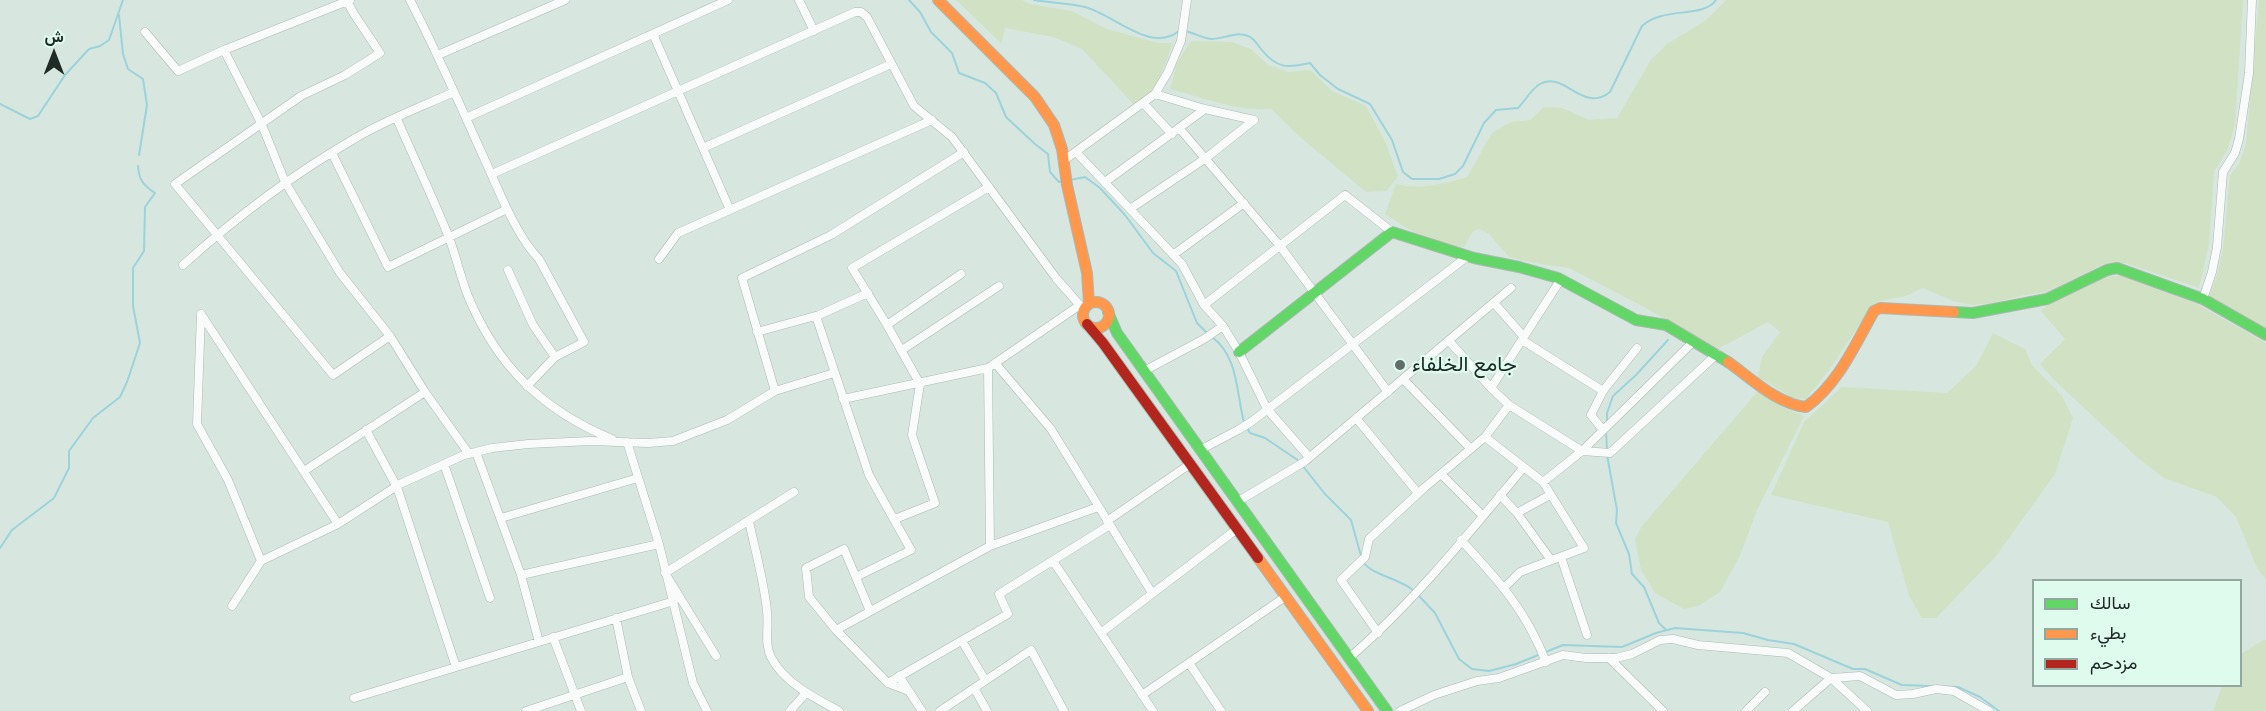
<!DOCTYPE html>
<meta charset="utf-8">
<style>
body{margin:0}
#map{position:relative;width:2266px;height:711px;overflow:hidden;background:#d7e7e0;font-family:"PT Serif",Vazirmatn,serif}
canvas{display:block}
.legend{position:absolute;left:2032px;top:579px;width:210px;height:108px;box-sizing:border-box;background:#defbee;border:2px solid #92a89e;margin:0;padding:8px 10px;list-style:none;font-size:18px;color:#202b27}
.legend li{display:flex;align-items:center;gap:12px;height:30px}
.legend b{width:30px;border:2px solid #92a89e}
.north{position:absolute;left:24px;top:24px;width:60px;height:60px;-webkit-text-stroke:4px #defbee;paint-order:stroke;rotate:0deg;font-size:16px;font-weight:700;line-height:24px;text-align:center;color:#202b27}
.north::after{content:'';display:block;margin:auto;width:21px;height:27px;background:#202b27;clip-path:polygon(50% 0,100% 100%,50% 72%,0 100%)}
</style>
<div id="map">
<canvas width="2266" height="711"></canvas>
<ul class="legend">
<li><b style="height:8px;background:#63d668"></b>سالك</li>
<li><b style="height:8px;background:#ff974d"></b>بطيء</li>
<li><b style="height:8px;background:#b3261e"></b>مزدحم</li>
</ul>
<div class="north">ش</div>
</div>
<script>
const ctx = document.querySelector('canvas').getContext('2d');
ctx.lineJoin = 'round';
function fill(path, color) { ctx.fillStyle = color; ctx.fill(path, 'evenodd'); }
function stroke(path, color, width, dash) { ctx.strokeStyle = color; ctx.lineWidth = width; ctx.lineCap = dash ? 'butt' : 'round'; ctx.setLineDash(dash || []); ctx.stroke(path); }
function write(font, color, halo, rows, align = 'center') {
  ctx.font = font + ' "PT Serif",Vazirmatn,serif'; ctx.lineWidth = 4.5; ctx.setLineDash([]); ctx.textBaseline = 'middle'; ctx.strokeStyle = halo; ctx.fillStyle = color; for (const [text, x, y, turn = 0] of rows) {
    ctx.save(); ctx.translate(x, y); ctx.rotate((+turn || 0) * Math.PI / 180); ctx.textAlign = isNaN(turn) ? turn : align; if (halo) ctx.strokeText(text, 0, 0); ctx.fillText(text, 0, 0); ctx.restore();
  }
}
fill(new Path2D(`
 M956,0H1022L1030,4L1072,11L1107,29L1158,43H1173C1163,70 1158,88 1137,108L1082,49L1053,37L1005,28L1001,43Z
 M1726,0H2243L2235,125L2227,151L2214,171L2209,244L2199,288L2125,263L2104,264L2046,292L2025,295L1993,303L1973,305L1953,301L1923,288L1906,296L1875,302L1829,370L1806,399L1793,398L1758,377L1762,357L1780,332L1768,322L1718,349L1642,306L1569,268L1539,264L1509,257L1489,234L1480,229L1473,231L1464,247C1437,247 1407,229 1385,214L1396,184C1420,190 1443,184 1467,177L1492,133L1511,122L1530,120L1544,107L1562,108L1589,120L1617,118L1651,60L1667,44L1706,20Z
 M2259,0H2266V329L2209,297L2218,272L2223,249L2230,175L2239,164L2246,144Z
 M1191,41L1232,42L1251,49L1268,65L1288,72L1310,70L1332,91L1366,106L1386,143L1398,177L1386,191L1366,192L1300,137L1271,109C1240,112 1200,97 1170,89L1177,63Z
 M2109,276H2128L2197,304L2266,343V580L2257,568L2236,517L2217,497L2164,478L2139,459L2055,381L2040,364L2065,339L2041,311L2050,303Z
 M1993,333L2025,349L2032,365L2062,396L2073,418L2055,474L1996,556L1936,618H1922L1909,596L1888,522L1771,495L1804,422L1842,387L1947,393L1976,366Z
 M1757,392L1762,393L1784,408L1804,416L1757,510L1740,556L1720,592L1698,606L1684,609L1655,593L1641,570L1635,539L1642,526Z
 M2263,640H2266V711H2213L2222,686H2240L2241,654Z`), '#d0e2c3');
stroke(new Path2D(`
 M909,0L920,12L931,32L952,53L959,73L985,83L996,93L1006,117L1035,144L1048,154L1050,172L1059,182L1064,181
 M1034,0C1051,3 1068,3 1085,7C1113,14 1151,54 1179,31
 M119,15L123,54L128,69L143,79L147,105L139,155
 M1185,31C1195,33 1201,38 1211,39C1224,39 1236,31 1248,36C1254,38 1257,44 1261,49C1277,69 1287,68 1310,63L1320,75L1338,89L1370,104L1392,140L1403,172L1412,179H1439L1455,174L1463,166L1484,123L1496,110L1518,108C1526,100 1531,89 1540,84C1564,70 1583,114 1610,92L1642,26C1663,6 1703,19 1716,0
 M0,104L30,119L38,116L65,75L89,49L100,46L109,40L123,0
 M1070,180L1085,177L1100,188L1125,215L1153,253L1176,271L1197,323L1208,334
 M1212,337C1239,357 1236,393 1244,422
 M1607,423V413L1613,396L1636,375L1668,340
 M1247,427L1250,433L1265,438L1299,461
 M1606,431L1607,450
 M1607,455L1617,510L1616,523L1629,554L1632,574L1644,587L1659,623L1666,630
 M1302,465L1325,494L1351,520L1361,556
 M0,548L12,530L54,498L69,468V451L93,418L120,397L127,382L140,343L133,306V268L144,251L145,207L155,193C143,185 139,180 138,166
 M1363,562C1373,576 1400,578 1414,591
 M1418,595L1435,613L1459,659L1472,669L1489,671L1516,664L1563,645L1622,647L1656,633L1675,628L1743,633L1768,640L1794,644L1853,669H1865L1902,685L1958,687L1980,697L1999,711`), '#9cd3da', 2);
const street = new Path2D(`
 M410,0C437,52 460,105 484,158C498,188 516,236 539,259L584,342L555,357L527,386
 M799,0L814,31
 M347,1L354,14L380,53L345,75L301,96L175,184L333,375L390,336
 M145,32L178,71L224,50L350,0
 M653,34L730,210
 M224,50L262,125L285,182L340,273L390,336L425,392L469,454
 M438,55L565,0
 M1155,94L1205,109L1254,120
 M1144,104L1172,134
 M466,118L728,0
 M397,119C414,158 432,196 448,235C456,255 460,276 468,296C497,366 542,410 612,439
 M1180,129L1280,246L1388,392
 M703,148L891,64
 M1076,152L1182,264L1204,305L1223,326L1239,352L1267,409L1309,457
 M332,153L388,267L507,209
 M1063,161L1155,94L1168,72L1181,41L1187,0
 M492,174L855,12H861L867,17L914,106L952,137L1056,278L1084,310
 M1105,182L1205,109
 M1130,209L1206,158L1254,120
 M1173,255L1244,203
 M659,259L678,233L932,120
 M183,265C235,218 292,175 354,139C385,120 421,107 454,92
 M508,270L533,325L555,357
 M2203,299L2212,272L2217,247L2223,172L2235,153L2239,139L2249,73L2252,0
 M1494,303L1524,337
 M1204,305L1345,195L1392,232
 M201,314L197,424L228,480L261,561
 M201,314L338,524
 M816,316L869,475L911,550L856,577
 M887,325L961,274
 M757,332L819,315L868,293
 M1522,340L1603,391
 M1449,341L1491,388L1509,405L1582,451L1694,341
 M902,350L999,286
 M995,363L1051,429L1152,593
 M988,368L990,546
 M1144,371L1204,339L1223,326
 M1403,379L1471,449
 M1491,388L1561,279
 M775,391L742,278L831,235L964,152
 M843,399L988,368L1080,305
 M1356,418L1418,493
 M366,430L397,487L456,667
 M1603,430L1591,415L1603,391L1637,348
 M1485,437L1543,482L1584,548L1520,572L1505,587
 M627,442L659,544L693,683L707,711
 M1200,450L1238,430L1251,422L1468,256
 M476,452L521,575L539,642
 M444,464L490,598
 M304,471L425,392
 M1441,474L1483,516
 M1543,482L1582,451L1610,453L1717,354
 M1500,495L1517,513L1551,560
 M1237,502L1304,462L1511,288
 M1517,513L1550,495
 M501,518L638,478
 M895,519L935,503L912,435L920,384L887,325L852,268L989,187
 M749,521C755,550 764,581 767,611C769,627 764,643 771,657C783,682 816,699 839,711
 M1107,521L1190,464
 M1461,540C1498,580 1526,610 1546,662
 M1561,557L1587,635
 M1053,561L1153,711
 M521,575L659,544
 M232,606L261,561L338,524L400,484L464,455L492,448L528,444L590,441L648,443L673,441L727,420L775,391L834,373
 M870,611L844,549L806,568L809,597L836,630L888,683L909,691
 M836,630L990,546L1098,507
 M1102,632L1237,529
 M1378,633L1341,580L1365,557L1369,539L1424,488L1485,437L1509,405
 M553,637L581,711
 M962,641L985,680
 M716,656L665,573L794,492
 M1349,658C1414,602 1469,533 1524,467
 M1609,658L1663,711
 M1189,663L1221,711
 M899,676L922,711
 M628,677L641,711
 M888,683L1008,614L999,594L1110,525
 M974,688L987,711
 M1142,695L1285,597
 M354,698L674,601
 M526,711L628,677L616,618
 M790,711L806,693
 M940,711L1031,650L1064,711
 M1400,711L1434,695L1477,681L1499,678L1563,655L1586,658H1616L1632,654L1660,640L1673,639L1698,645L1788,653L1831,678L1860,676L1896,695L1913,694L1936,689L1954,691L1989,711
 M1746,711L1765,692
 M1793,711L1831,678L1867,711`);
const fast = new Path2D(`
 M1108,312L1117,333L1387,711
 M1954,312L1973,313L2047,299L2107,270L2117,268L2203,299L2266,335
 M1239,352L1392,232L1474,258L1519,267L1558,278L1636,320L1666,325L1728,362`);
const slow = new Path2D(`
 M938,0L1035,97L1054,125L1062,149L1067,185L1087,273L1089,304
 M1083 315a13 13 0 1 1 26 0a13 13 0 1 1-26 0Z
 M1728,362C1751,378 1777,404 1806,407C1838,384 1855,345 1874,311L1880,308L1954,312
 M1258,558L1368,711`);
const jam = new Path2D(`
 M1087,324L1103,343L1258,558`);
stroke(street, '#acb8b3', 9);
stroke(fast, '#acb8b3', 12);
stroke(slow, '#acb8b3', 12);
stroke(jam, '#acb8b3', 12);
stroke(street, '#f9fbfa', 8);
stroke(fast, '#63d668', 10);
stroke(slow, '#ff974d', 10);
stroke(jam, '#b3261e', 10);
for (const [x, y, r, color] of [
 [1400,365,6,"#606d68"]
]) { const dot = new Path2D(); dot.arc(x, y, r, 0, 2 * Math.PI); ctx.fillStyle = color; ctx.fill(dot); stroke(dot, '#defbee', 2); }
write('21px', '#202b27', '#defbee', [
 ["جامع الخلفاء",1412,365]
], 'left');
</script>
